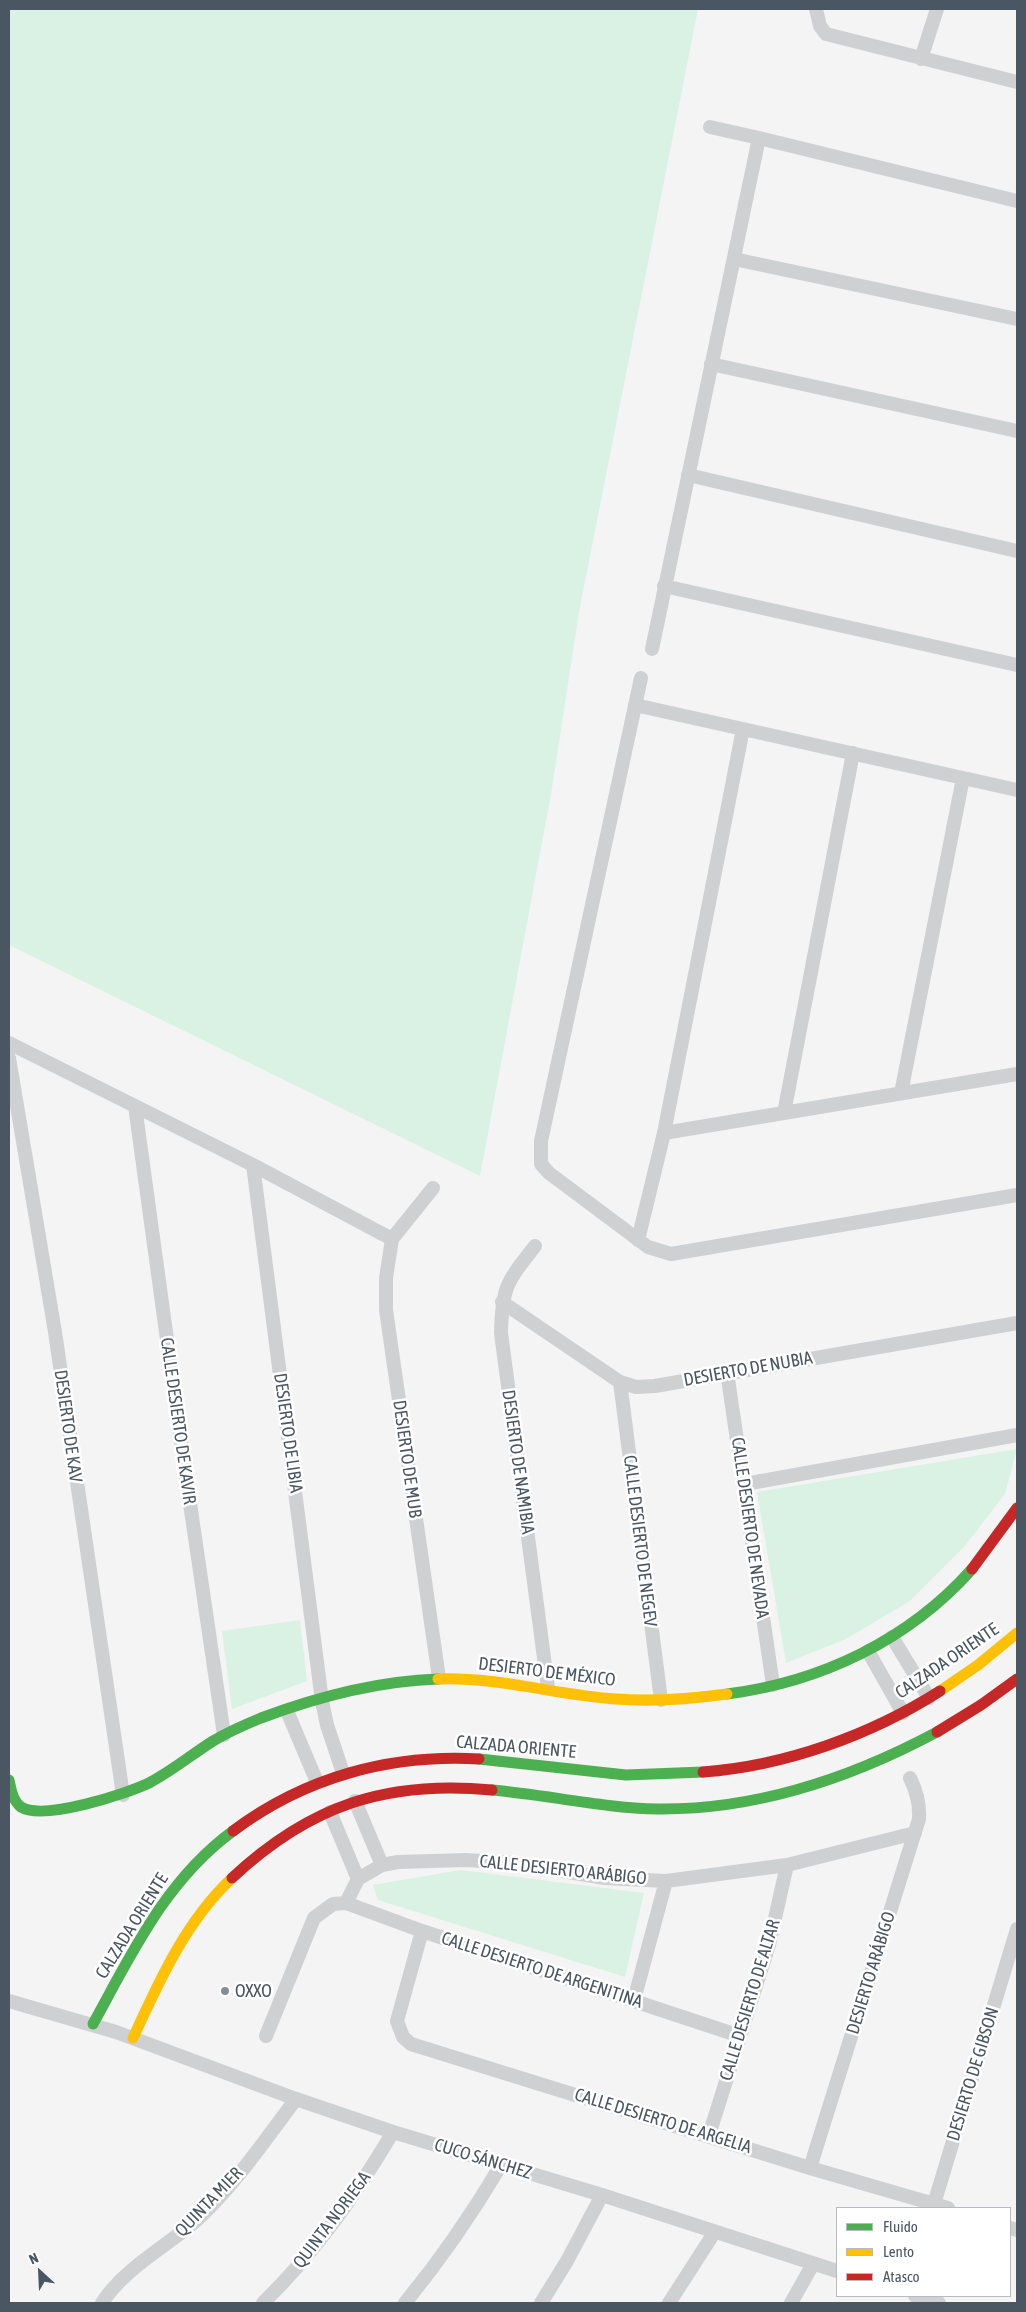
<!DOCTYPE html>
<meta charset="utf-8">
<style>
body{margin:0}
#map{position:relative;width:1026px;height:2312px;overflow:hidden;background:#f4f4f4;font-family:"Asap Condensed",sans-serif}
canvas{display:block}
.frame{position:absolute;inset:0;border:10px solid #4a5661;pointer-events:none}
.legend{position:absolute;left:836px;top:2207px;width:175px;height:90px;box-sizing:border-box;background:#fff;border:1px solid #b7bbc0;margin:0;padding:6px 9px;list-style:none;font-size:15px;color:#4a5661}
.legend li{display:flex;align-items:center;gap:10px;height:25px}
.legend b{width:25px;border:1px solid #b7bbc0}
.north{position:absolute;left:15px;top:2247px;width:50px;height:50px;-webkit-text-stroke:4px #fff;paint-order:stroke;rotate:335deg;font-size:14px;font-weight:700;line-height:20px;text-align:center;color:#4a5661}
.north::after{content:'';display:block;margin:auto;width:18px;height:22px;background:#4a5661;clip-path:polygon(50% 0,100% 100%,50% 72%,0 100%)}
</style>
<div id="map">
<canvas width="1026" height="2312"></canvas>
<div class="frame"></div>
<ul class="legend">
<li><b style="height:6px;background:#4caf50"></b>Fluido</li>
<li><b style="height:6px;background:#ffc107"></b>Lento</li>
<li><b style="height:6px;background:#c62828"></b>Atasco</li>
</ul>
<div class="north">N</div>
</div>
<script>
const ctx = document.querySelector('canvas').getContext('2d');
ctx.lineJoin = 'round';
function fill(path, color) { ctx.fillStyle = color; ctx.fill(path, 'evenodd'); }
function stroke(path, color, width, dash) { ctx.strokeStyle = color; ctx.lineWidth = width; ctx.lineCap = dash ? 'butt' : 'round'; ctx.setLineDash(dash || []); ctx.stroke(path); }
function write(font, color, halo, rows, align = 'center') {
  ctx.font = font + ' "Asap Condensed",sans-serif'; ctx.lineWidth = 5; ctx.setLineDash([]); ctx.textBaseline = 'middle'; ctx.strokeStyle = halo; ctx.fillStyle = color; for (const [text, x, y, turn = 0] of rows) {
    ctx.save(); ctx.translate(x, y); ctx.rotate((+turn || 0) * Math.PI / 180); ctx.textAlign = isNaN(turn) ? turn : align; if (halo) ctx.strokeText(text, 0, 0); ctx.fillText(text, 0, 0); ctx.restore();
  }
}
fill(new Path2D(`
 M9,9H698L579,612L551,794L480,1176L9,945Z
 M1017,1449L1005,1494L964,1547L910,1601L846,1639L786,1663L757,1492Z
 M300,1620L307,1681L232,1709L222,1631Z
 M461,1870L644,1893L625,1977L378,1900L373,1885Z`), '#d9f2e3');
stroke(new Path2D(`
 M816,9L820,26L826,34L1017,82
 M921,59L937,9
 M710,127L759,138
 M734,259L1017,319
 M711,364L1017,431
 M688,475L1017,551
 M664,586L1017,665
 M652,649L759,138L1017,201
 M641,678L541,1141V1164L549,1173L648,1247L671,1254L1017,1195
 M635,705L1017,790
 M9,1043L253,1165L392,1239
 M9,1058L55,1332L123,1795
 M901,1093L963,778
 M135,1106L183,1456L224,1735
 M784,1113L853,753
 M664,1133L1017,1074
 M253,1165L322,1701L327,1725L343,1773
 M433,1188L392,1239L386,1278V1310L439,1678
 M638,1240L664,1133L743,729
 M535,1246C507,1282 502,1286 501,1333L548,1688
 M502,1302L620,1382L636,1387L655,1386L1017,1323
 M727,1372L773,1685
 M620,1382L661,1700
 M745,1484L1017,1435
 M892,1637L929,1698
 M868,1651L903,1713
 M287,1711L317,1782
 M355,1801L382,1865
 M330,1812L358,1879
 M346,1903L358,1879L382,1865L398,1862L466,1860L514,1863L605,1878L666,1881L787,1865L915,1833
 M422,1931L397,2021L403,2037L411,2044L810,2168L948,2208
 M634,2000L666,1881
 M9,2001L116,2032L296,2099L393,2132L602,2195L837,2271
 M266,2036L314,1918L333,1904L346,1903L422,1931L740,2036
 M709,2135L769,1945L787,1865
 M810,2168L919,1819C920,1804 917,1792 910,1778
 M934,2204L1017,1929
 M1010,2228L1017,2230
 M915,2296L939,2303
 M102,2303C123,2269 169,2245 199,2218C236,2183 265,2140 296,2099
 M263,2303C316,2251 355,2196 393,2132
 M405,2303C441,2259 472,2214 501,2165
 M541,2303L567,2261L602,2195
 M669,2303L714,2233
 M791,2303L813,2264`), '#ced0d2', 14);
stroke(new Path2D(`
 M727,1694C821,1682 909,1640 972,1569
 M479,1759L626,1775L703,1772
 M9,1780C11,1790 13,1801 21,1807C43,1821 126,1794 149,1783C172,1771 191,1755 213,1741C228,1732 244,1725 261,1718C317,1697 379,1681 438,1679
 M492,1790C548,1795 603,1808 658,1809C757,1810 851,1778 937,1732
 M93,2024C132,1953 166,1880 233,1831`), '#4caf50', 11);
stroke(new Path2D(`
 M438,1679C500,1677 556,1695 616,1699C653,1702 690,1699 727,1694
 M940,1691L978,1665L1017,1633
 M133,2038C159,1981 186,1921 232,1878`), '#ffc107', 11);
stroke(new Path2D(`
 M972,1569L1017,1508
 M937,1732L981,1705L1017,1679
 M703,1772C785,1766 871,1735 940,1691
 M233,1831C305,1777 390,1754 479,1759
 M232,1878C310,1805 387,1780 492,1790`), '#c62828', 11);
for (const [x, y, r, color] of [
 [225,1991,5,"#868d94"]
]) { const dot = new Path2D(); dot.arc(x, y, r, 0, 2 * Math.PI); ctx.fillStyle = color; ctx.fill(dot); stroke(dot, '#fff', 2); }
write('18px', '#4a5661', '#fff', [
 ["DESIERTO DE NUBIA",748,1369,-10],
 ["CALLE DESIERTO DE KAVIR",178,1421,82],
 ["DESIERTO DE KAV",68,1426,82],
 ["DESIERTO DE LIBIA",288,1433,82],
 ["DESIERTO DE MUB",407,1459,82],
 ["DESIERTO DE NAMIBIA",518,1462,82],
 ["CALLE DESIERTO DE NEVADA",750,1528,82],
 ["CALLE DESIERTO DE NEGEV",640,1541,83],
 ["CALZADA ORIENTE",947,1661,-34],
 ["DESIERTO DE MÉXICO",547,1672,7],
 ["CALZADA ORIENTE",516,1747,5],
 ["CALLE DESIERTO ARÁBIGO",563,1870,6],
 ["CALZADA ORIENTE",132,1926,-58],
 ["CALLE DESIERTO DE ARGENITINA",542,1970,18],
 ["DESIERTO ARÁBIGO",871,1973,-73],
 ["CALLE DESIERTO DE ALTAR",750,2000,-73],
 ["DESIERTO DE GIBSON",973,2074,-73],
 ["CALLE DESIERTO DE ARGELIA",663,2121,17],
 ["CUCO SÁNCHEZ",483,2159,17],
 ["QUINTA MIER",209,2202,-46],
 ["QUINTA NORIEGA",332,2220,-53]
]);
write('18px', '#4a5661', '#fff', [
 ["OXXO",235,1991]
], 'left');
</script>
